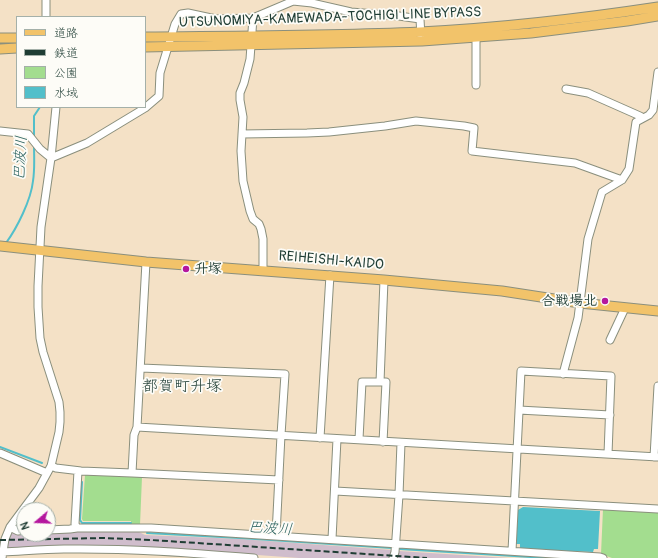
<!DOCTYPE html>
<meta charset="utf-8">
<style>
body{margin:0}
#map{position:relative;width:658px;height:558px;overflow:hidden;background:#f4e1c6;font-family:Pangolin,"Klee One",sans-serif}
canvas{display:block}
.legend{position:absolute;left:16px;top:16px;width:130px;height:92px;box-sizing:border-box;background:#fdfcf7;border:1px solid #a4b0a9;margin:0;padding:5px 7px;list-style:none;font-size:12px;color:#1f3d34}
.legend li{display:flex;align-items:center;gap:8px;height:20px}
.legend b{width:20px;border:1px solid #a4b0a9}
.north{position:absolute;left:16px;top:502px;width:40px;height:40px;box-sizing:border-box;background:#fdfcf7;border:1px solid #a4b0a9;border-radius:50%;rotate:251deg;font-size:11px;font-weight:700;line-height:16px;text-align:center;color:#1f3d34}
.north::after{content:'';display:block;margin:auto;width:14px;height:18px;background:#b5179e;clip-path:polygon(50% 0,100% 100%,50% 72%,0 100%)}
</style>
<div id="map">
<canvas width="658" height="558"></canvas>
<ul class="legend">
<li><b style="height:5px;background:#f2c36a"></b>道路</li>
<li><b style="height:5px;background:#1f3d34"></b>鉄道</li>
<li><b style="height:11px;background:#a3dd8f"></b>公園</li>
<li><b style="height:11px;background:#52bfca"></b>水域</li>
</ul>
<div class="north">N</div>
</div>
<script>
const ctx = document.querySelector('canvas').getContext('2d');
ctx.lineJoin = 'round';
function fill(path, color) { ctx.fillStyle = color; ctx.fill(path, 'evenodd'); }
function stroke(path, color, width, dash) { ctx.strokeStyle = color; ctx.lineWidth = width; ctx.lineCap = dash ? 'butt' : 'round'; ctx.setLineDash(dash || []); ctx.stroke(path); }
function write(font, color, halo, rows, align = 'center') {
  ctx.font = font + ' Pangolin,"Klee One",sans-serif'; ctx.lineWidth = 3.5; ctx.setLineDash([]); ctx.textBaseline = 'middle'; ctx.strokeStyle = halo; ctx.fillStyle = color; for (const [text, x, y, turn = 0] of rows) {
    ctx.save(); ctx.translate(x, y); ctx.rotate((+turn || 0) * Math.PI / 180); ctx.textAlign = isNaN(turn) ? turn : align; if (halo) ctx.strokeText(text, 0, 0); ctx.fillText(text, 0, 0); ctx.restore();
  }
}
fill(new Path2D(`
 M12,532H24V534H48V532H139L145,535L240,539L392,550L391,558H299L202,551L9,549L7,548V546Z
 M399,551L508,558H395Z`), '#d0bdcc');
fill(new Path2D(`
 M85,475L142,477L140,525H131V521H83L82,519Z
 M603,509L658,512V558H612L601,554Z`), '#a3dd8f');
fill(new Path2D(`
 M523,507L600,511L598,549H594L593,552L520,549V544H516L518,510Z`), '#52bfca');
stroke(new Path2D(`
 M34,138V116L40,107
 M6,243C17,228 31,200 33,181C35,169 34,156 34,144
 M0,447L42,463
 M82,482L80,520L82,523H131
 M147,533L240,538L392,548
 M400,549L547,558`), '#52bfca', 2);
const minor = new Path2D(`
 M46,17V0
 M253,18L250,59L244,83L240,93V100L243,117L241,151L243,181L250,211L253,219L259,224L261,229L263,239V270
 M476,85V38
 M566,89L588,93L640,116L643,118
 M0,131L28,134L40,149L51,158
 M242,134L307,133L329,132L385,126L416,121L464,126L474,128L472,151L575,163L622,180
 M51,158L87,143L145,108L159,96L160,73L175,24L181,14L188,13L216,19L253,18L293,1L312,3L351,12L399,16L420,19L421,37
 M610,340L625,308
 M141,368L285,374L281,435L276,535
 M563,374L578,318L588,239L602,192L622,180L629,169L636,122L649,115L653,110L658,72
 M380,382L384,280
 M519,410L610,415
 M137,427L658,457
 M320,438L330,275
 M359,439L362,382H386L383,442
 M0,453L47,473
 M654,457L658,386
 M51,466L56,468L81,471L132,473L279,480
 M78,471L75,524L77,528H151L213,532L600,557L603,558
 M132,473L134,435L137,427L146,262
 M335,491L658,509
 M10,527L18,531L24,530
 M48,530L70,529L77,528
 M332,539L337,439
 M512,551L521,371L611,376L608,454
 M3,552C24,551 44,549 64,549C128,548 191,553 254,558
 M2,558L5,539L10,527L39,488L51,466L59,432L60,422V412L59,402L43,352L40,338L38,307V286L41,227L51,158L56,107
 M393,558L395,552L399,495L401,443`);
const major = new Path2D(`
 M145,37C237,36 329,36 420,32C500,28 579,19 658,7
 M0,38H17
 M145,47L422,41L531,33L627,21L658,16
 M0,49L17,48
 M0,246L146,262L384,280L502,291L580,303L658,311`);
stroke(minor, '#8a8f7d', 9);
stroke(major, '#8a8f7d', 11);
stroke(minor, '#fff', 7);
stroke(major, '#f2c36a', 9);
stroke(new Path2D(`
 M0,540L104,538L151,540L427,558`), '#1f3d34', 2, [6, 3]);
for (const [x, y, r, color] of [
 [186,269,4,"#b5179e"],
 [605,301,4,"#b5179e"]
]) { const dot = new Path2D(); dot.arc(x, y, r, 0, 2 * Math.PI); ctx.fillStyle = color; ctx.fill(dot); stroke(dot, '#fdfcf7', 1.5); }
write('14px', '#1f3d34', '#fdfcf7', [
 ["UTSUNOMIYA-KAMEWADA-TOCHIGI LINE BYPASS",330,18,-2],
 ["REIHEISHI-KAIDO",331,261,5]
]);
write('bold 14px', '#1f3d34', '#fdfcf7', [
 ["升塚",194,269],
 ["合戦場北",597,301,"right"]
], 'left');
write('italic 15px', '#2e6461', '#fdfcf7', [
 ["巴波川",21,158,-87],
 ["巴波川",270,529,4]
]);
write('16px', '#1f3d34', '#fdfcf7', [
 ["都賀町升塚",182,387]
]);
</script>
